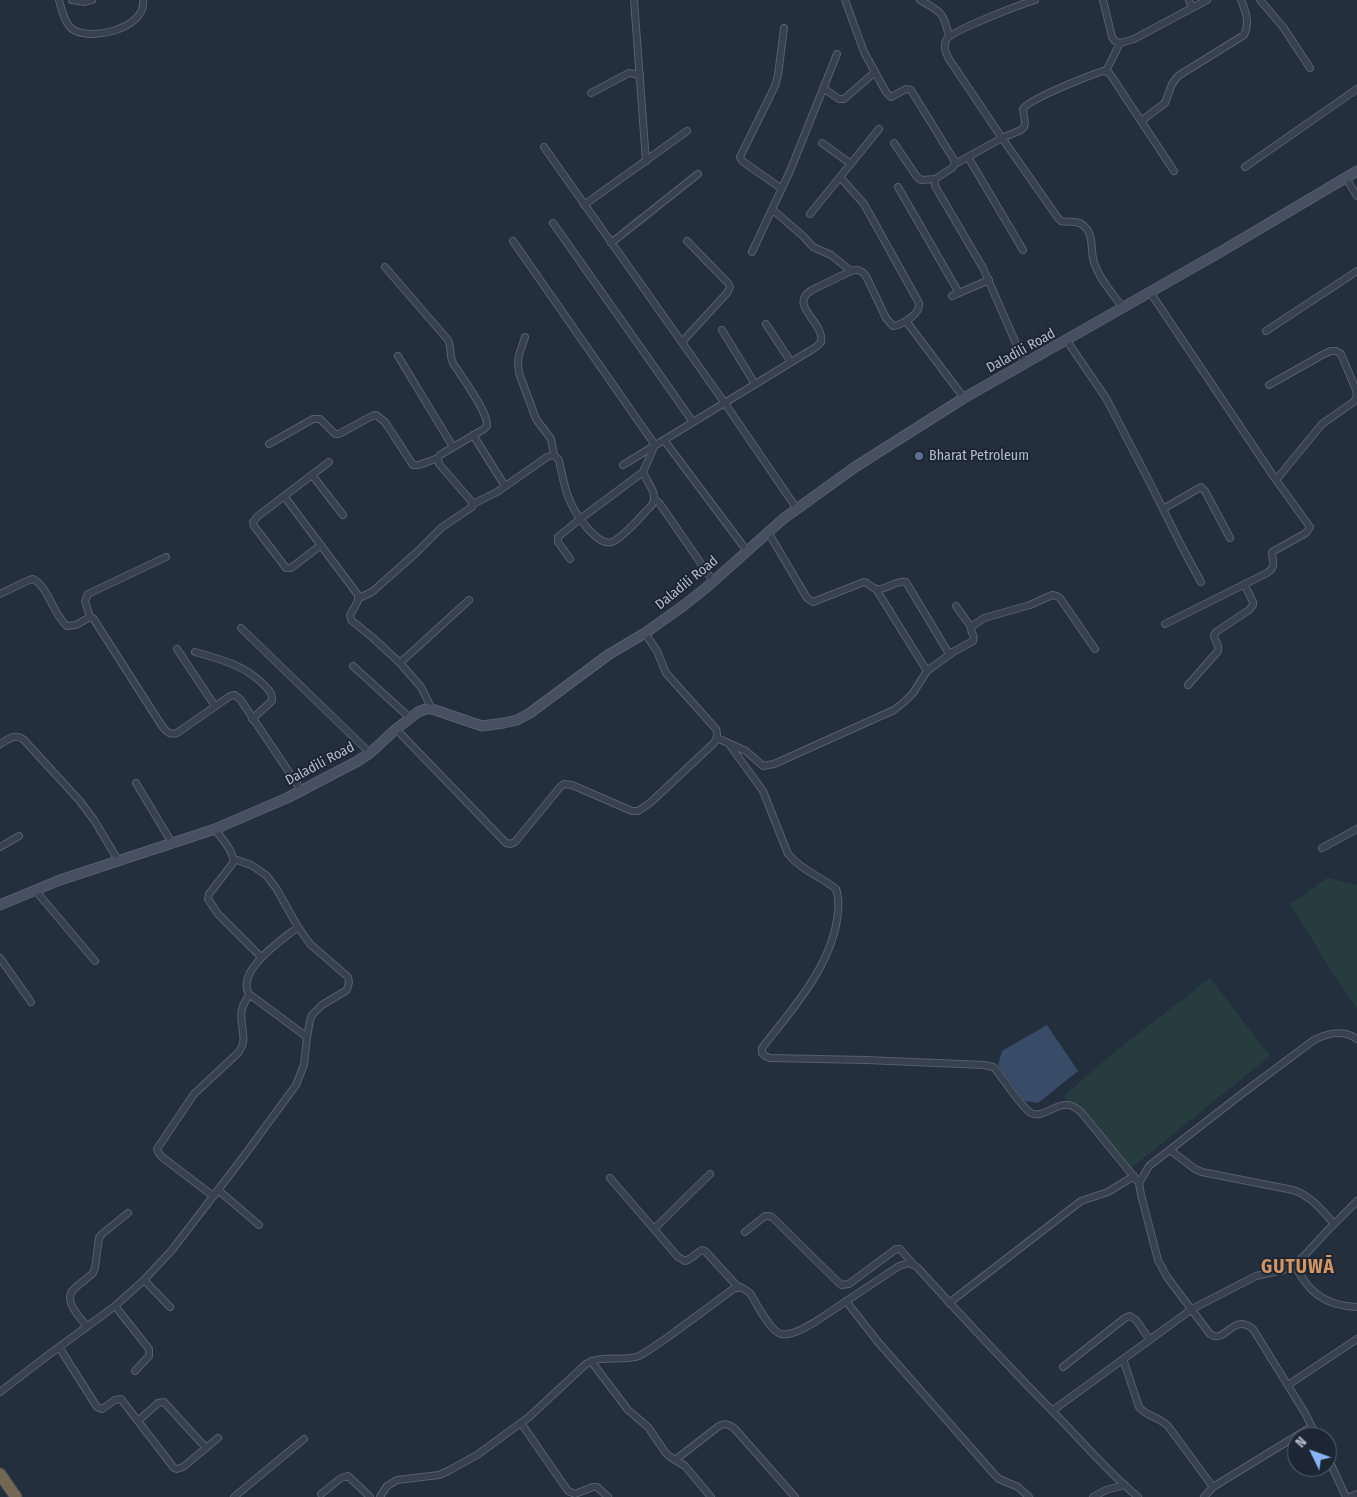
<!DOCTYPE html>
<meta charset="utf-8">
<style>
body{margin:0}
#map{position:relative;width:1357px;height:1497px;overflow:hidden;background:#242f3e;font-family:"Fira Sans Condensed",sans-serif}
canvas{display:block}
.north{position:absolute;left:1287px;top:1427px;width:50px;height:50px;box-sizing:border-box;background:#1d2633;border:1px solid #59626f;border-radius:50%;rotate:312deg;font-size:14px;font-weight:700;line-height:20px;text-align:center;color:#b4bcc9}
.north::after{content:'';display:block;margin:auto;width:18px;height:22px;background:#8ab4f8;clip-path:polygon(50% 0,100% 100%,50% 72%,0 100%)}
</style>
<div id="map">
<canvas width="1357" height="1497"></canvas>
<div class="north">N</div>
</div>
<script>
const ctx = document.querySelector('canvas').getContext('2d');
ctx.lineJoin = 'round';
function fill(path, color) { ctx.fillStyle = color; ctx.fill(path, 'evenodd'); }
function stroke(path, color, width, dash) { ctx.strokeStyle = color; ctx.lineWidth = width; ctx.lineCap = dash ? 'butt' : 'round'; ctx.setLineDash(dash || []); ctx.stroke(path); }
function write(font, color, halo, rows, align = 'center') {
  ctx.font = font + ' "Fira Sans Condensed",sans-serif'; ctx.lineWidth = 4; ctx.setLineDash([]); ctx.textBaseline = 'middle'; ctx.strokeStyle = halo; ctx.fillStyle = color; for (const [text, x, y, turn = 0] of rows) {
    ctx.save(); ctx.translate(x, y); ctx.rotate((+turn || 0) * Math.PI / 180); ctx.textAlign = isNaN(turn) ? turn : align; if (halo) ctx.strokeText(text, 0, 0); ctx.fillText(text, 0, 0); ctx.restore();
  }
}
fill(new Path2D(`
 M1327,878L1357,885V1009L1331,970L1290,904Z
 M1210,978L1270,1056L1130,1169L1064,1096L1112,1054Z`), '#263c3f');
fill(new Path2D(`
 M1047,1025L1078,1071L1038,1103L1024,1101L998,1065L1002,1051Z`), '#394c67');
const street = new Path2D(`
 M59,0C61,8 64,19 69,26C83,44 147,30 143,0
 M72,0L85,2L92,0
 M634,0L646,161
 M845,0L864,52L886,92L891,97L906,89L911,90L954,160L955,164L952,168L935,179V186L983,268L1025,364
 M920,0C941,12 943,11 949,36
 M1035,0C1022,4 950,31 946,40C943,47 946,53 949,59L1002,138L1058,218L1061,221C1070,223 1079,219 1086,228C1093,235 1091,249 1093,258C1096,275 1113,294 1123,308
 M1103,0L1112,37L1115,41L1120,43L1134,39L1207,0
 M1189,0L1192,8
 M1260,0L1283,27L1310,68
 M1106,71L1120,43
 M823,88L839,99H844L875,72
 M591,93L629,73L640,75
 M1141,121L1165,103L1172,84L1178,76L1244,35C1250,23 1246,12 1241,0
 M822,143L851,164
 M894,143L917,177L921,180L935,179
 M544,147L724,402L797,509
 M968,157L1023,250
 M955,164L1002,138L1021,130L1024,127L1025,123L1023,109C1029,99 1088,76 1103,71L1109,73L1112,77L1174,171
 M1245,167L1357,89
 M1346,178L1357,196
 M898,187L959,293
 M782,189L742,161L740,157L775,86L778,75L784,28
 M584,205L687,131
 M773,210L803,236L813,247L831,255L851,271
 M810,214L879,129
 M553,223L693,422
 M611,243L698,174
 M752,252L790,171L837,54
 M1150,292L1276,480L1310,527L1306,533L1272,552C1272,561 1277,566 1267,573L1165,624
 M952,296L989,280
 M906,321L964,398
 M766,324L791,362
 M722,330L755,384
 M1266,331L1357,271
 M525,337L519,355L518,362L519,373L536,419L551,439L554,455
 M1067,341L1106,398L1149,481L1183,549L1201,582
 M682,342L727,293L730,287L728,283L687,241
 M398,356L453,447
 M1269,385L1324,354L1331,351H1336L1341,354L1356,390C1357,396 1357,399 1352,403L1322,424L1276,480
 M473,435L505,486
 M664,440L747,551
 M269,444L313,419H320L335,434H339L372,416L376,415L385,422L413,465H419L438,458
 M623,465L816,347L821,342C825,322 787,305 812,290L851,271C858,269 861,270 866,276L886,318L893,326C902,325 921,314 919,303L864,204L840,177
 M312,475L343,515
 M284,496L358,595V601L350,615L351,620L372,637L400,663L421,687L432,709
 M655,499L660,504L713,581
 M473,504L497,492L547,457L554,455L559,460C562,474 564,488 570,501C575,513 597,547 612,542C623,538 643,514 652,505C659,494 647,483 643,472L655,445L513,241
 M1163,509L1201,487L1205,491L1230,538
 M768,532L807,598L813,602L864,582C869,583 872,589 878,589C888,589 896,580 906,582L948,652H953L973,641C976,636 970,633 971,627L984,618L1030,605L1052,595L1057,596L1060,598L1095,649
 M321,545L291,568H286L254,526L253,522L258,516L329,462
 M570,559L558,542V537L580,519L643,472
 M876,589L927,671
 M0,594L29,580L33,579C49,587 53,615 67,626L76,625L90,617L93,618L162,726C167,732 169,735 177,733L230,696L235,695L240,699L301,790
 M359,598L372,592L417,552L441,528L472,507V502L439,464L438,458L440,455L484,429L487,426C489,413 461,376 453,363C449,355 452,348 448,340L385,267
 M956,606L971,627
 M90,617L85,601L88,594L166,557
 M241,628L370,753
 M177,649L215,706
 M195,652C220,659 244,665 263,684C268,689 273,693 272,701L252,719
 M400,663L469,600
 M353,666L410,718
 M1188,685L1218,651C1220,644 1214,641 1214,635L1216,632L1249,610L1253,605V602L1244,584
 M396,729L506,843L510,844L515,842L561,786L564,784L572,785L632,811H638L650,803L714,743C717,738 718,735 716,729L666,673L657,651L645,633
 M717,738L746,751L763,766L774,764L894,710L904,702L913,693L927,671L953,652
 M0,744C9,739 15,733 24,740L79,800L94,820L118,860
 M729,744L763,791L788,854C801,870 820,876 836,889C839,897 839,903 838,912C833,965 793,1008 762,1048V1053L765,1056L770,1058L866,1060L984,1065L993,1067L997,1071C1004,1080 1022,1108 1031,1113C1043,1119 1055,1103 1068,1105C1073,1105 1077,1109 1081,1112L1139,1183
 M136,783L172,843
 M215,829C221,838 235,852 233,863L209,894L208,899L218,914L261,957
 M0,847L19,836
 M1322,848L1357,829
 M35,890L95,961
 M298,927C283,939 235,971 249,994L307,1037
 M0,958L31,1002
 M1170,1150L1195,1169L1202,1172L1293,1190C1311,1196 1322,1210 1334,1224
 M610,1178L678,1257L685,1261C692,1259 696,1253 702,1250L705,1251L738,1287
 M218,1190L259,1225
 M213,1196L162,1157L158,1152L157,1149L194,1094L238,1053C250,1038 238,1026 242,1009C243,1004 247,999 249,994
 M654,1229L710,1174
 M745,1232L765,1216H768L772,1217L841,1285L849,1284L896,1249H900L913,1264
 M1294,1265C1306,1284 1314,1298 1337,1304C1344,1306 1350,1307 1357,1307
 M144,1280L170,1307
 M846,1301L878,1342L994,1474L999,1479L1018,1487L1029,1497
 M949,1303L1081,1201L1108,1192L1134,1176
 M115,1306L149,1349V1356L135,1371
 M87,1327C80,1317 62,1300 74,1289C80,1283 87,1279 93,1273L95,1268L99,1238L102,1234L128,1213
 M59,1347L97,1407L102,1409L115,1400L121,1399L174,1468L177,1469L183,1467L218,1438
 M1123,1359L1139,1407C1147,1417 1158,1416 1168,1426L1213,1487
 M591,1361L628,1410L648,1427L665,1452L669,1456L685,1466L711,1497
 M1063,1367L1125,1318L1130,1316L1136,1320L1150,1340
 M1288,1385L1357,1339
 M0,1392L47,1356L115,1306L144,1280L172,1250L241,1160L296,1085L304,1065L307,1037L310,1021L312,1015L322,1005L347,990L349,982L348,977L310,944L298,927L276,888L266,875L251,865L234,859
 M1052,1411L1192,1309L1256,1276L1283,1270L1294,1265L1305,1255L1327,1231L1357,1201
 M138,1421L158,1403L164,1402L206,1448
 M521,1423L568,1491L575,1494L593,1487H597L608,1497
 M1317,1437L1305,1413L1253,1329C1232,1312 1226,1345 1210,1334L1167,1277L1158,1260L1141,1195L1139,1183L1149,1166L1243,1093L1314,1040C1328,1033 1343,1029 1357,1039
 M1327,1456L1346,1497
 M675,1460L719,1426C725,1423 728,1424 734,1428L795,1497
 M321,1494L341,1478L348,1476L370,1497
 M234,1497L304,1439
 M380,1497L387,1486L397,1480L439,1475L448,1471L477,1455L529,1417L586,1364C602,1354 622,1362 639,1356C649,1351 659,1343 668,1337C690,1321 712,1305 733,1289L741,1287L750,1293C756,1303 770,1331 781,1334C792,1336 806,1327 815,1322L899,1266L909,1263L917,1267C964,1319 1013,1371 1063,1422C1087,1447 1111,1475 1138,1497
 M1093,1497L1106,1490L1125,1485
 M1204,1497L1213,1487L1311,1427
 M1350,1497L1357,1494`);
const secondary = new Path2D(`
 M0,905L60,880L215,829L287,798L356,762L370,753L396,729L418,712L426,709H432L482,726L504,723L517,720L530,713L608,655L645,633L683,606L707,587L783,519L855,467L964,398L1222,251L1357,171`);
const highway = new Path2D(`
 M0,1474L16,1497`);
stroke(street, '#565f6c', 8);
stroke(secondary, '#565f6c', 11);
stroke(highway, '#434c59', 13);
stroke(street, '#38414e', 6);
stroke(secondary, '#465061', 9);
stroke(highway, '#746855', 11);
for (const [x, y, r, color] of [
 [919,456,5,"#5c6f8a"]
]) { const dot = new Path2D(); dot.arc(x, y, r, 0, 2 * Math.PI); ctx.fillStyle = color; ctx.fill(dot); stroke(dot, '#1d2633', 2); }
write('14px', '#b4bcc9', '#1d2633', [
 ["Daladili Road",1021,351,-29],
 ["Daladili Road",687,583,-39],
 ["Daladili Road",320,764,-28]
]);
write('14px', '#b4bcc9', '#1d2633', [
 ["Bharat Petroleum",929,456]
], 'left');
ctx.letterSpacing = '1px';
write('bold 19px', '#d59563', '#1d2633', [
 ["GUTUWĀ",1298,1268]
]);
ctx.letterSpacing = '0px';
</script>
